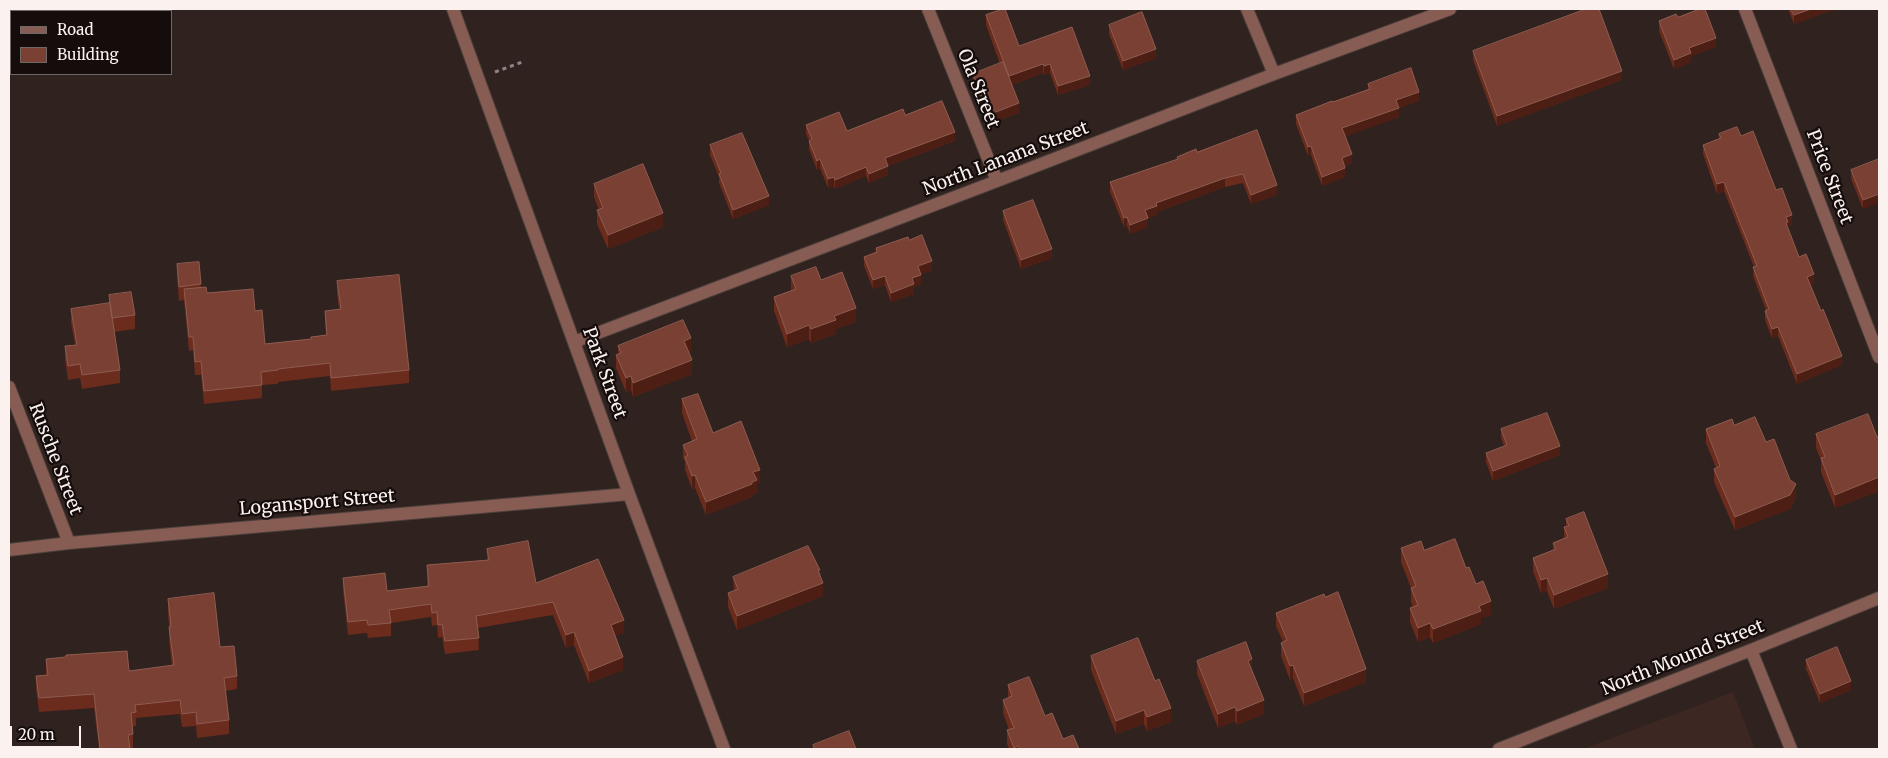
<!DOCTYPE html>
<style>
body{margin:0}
#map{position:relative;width:1888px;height:758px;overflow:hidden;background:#30221f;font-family:Merriweather,serif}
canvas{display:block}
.frame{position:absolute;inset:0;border:10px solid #fbf1ef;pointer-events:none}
.legend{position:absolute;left:10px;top:10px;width:162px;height:65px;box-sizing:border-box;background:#140d0c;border:1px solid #706867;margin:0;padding:6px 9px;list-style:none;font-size:15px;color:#fbf1ef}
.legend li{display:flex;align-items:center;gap:10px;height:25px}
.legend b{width:25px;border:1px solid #706867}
.scale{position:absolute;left:10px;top:726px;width:71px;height:22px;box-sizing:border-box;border:2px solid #fbf1ef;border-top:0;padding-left:6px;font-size:15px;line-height:18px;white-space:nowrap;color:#fbf1ef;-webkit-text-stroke:4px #140d0c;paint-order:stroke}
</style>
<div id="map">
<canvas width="1888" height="758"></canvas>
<div class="frame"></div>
<ul class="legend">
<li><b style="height:6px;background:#875d53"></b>Road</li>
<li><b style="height:14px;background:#7a4033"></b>Building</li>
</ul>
<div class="scale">20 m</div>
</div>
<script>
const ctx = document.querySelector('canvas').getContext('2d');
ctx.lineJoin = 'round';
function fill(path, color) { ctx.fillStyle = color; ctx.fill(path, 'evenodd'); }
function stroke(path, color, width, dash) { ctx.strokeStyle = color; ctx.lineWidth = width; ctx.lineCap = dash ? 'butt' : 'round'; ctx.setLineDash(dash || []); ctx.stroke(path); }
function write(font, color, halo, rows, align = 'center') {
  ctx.font = font + ' Merriweather,serif'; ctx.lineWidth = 4.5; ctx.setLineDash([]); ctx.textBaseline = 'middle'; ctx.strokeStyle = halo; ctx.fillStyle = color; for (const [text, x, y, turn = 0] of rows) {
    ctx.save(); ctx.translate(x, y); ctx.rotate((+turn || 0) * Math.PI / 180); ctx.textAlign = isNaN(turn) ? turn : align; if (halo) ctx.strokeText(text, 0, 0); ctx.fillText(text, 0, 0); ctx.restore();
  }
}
fill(new Path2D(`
 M1733,692L1755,749H1583Z`), '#3c2722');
const minor = new Path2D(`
 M453,9L629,494L724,749
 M928,9L997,181
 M1247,9L1274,74
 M1745,9L1879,357
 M574,342L997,181L1274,74L1450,9
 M9,387L69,543
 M9,550L69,543L629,494
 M1751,650L1791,749
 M1499,749L1751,650L1879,598`);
stroke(minor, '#4c3f3c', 14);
stroke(new Path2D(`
 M495,72L525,61`), '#918583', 3, [4, 4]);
stroke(minor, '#875d53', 12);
fill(new Path2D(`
 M1788,9H1836L1794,24Z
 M986,15L1019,46L1090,85L1058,95L1050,73L1044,75L1043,73L1012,85L1019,113L988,124L973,83V74L1000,64L986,25Z
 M1659,21L1716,47L1691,56V62L1674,69L1659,31Z
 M1109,25L1156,58L1123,70L1109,34Z
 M1473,51L1622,80L1497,126L1473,60Z
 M1368,84L1419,101L1399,108V117L1345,136L1352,163L1345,166V177L1322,186L1311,155L1308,156L1296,124V115L1368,89Z
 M905,115L955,141L888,166V175L869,183L866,176L835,189L834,186L828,188L820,168L817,170L809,149V141L806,134V125L847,131Z
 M1257,130L1277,195L1251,204L1243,183L1225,187L1157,212V215L1148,219V227L1130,234L1127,226L1124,227L1110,192V182L1177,160V157L1197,152Z
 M1719,134L1741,136L1776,190L1792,224L1788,226V228L1799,257L1814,283L1810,285L1842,365L1797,384L1778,336L1772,338L1765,320V311L1766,310L1753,276L1754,267L1724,191L1717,194L1703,154V145L1719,139Z
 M710,145L769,205L733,219L719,183V177L710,155Z
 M1879,159L1863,209L1851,179V170Z
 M594,184L663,227L608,249L597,224V210H599L594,197Z
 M1003,211L1052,258L1021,269L1003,220Z
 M909,240L932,270L921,274V284L914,287V294L891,302L885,285L873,289L864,266V257L876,252V248Z
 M199,262L201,287L207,293L255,311L265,344L311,339L326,335L325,324V311L339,309L337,295V281L409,370V383L331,391L330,376L278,382V384L262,385V398L204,404L201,375H195L193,350L189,351L184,300L179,301L177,277V264Z
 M791,276L821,280L856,322L836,329V334L811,343L809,339L787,347L774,311V297L791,291Z
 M109,295L135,315V329L114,332L120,370V383L82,389L80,378L68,380L65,360V346L75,345L71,323V309L109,303Z
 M618,346L691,352L689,353L692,374L633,397L631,390L626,392L616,368V355L618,354Z
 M682,399L760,483L757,484V493L752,495V497L706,515L695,488L692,489L685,470V462L683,458V445L692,441L682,413Z
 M1734,425L1766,442L1790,480L1796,498L1790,509L1735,530L1714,482V469L1716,468L1706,443V429Z
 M1501,429L1560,455L1493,481L1486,462V453L1504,446L1501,438Z
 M1816,434L1877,437L1879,436V491L1835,508L1821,472V460L1816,448Z
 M1566,519L1608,588L1554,609L1547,591L1541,593L1533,571V558L1553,550V543L1564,538V527H1566Z
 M1401,548L1424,550L1466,568L1476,584L1491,615L1481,618V624L1433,643L1430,637L1418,642L1410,622V608L1413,607L1411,602V588L1401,562Z
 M487,549L536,583L624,633L615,636L623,670L589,683L574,645L566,648L553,615L478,628L479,650L445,654L442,637L438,638L437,625L432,626L431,617L391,623V636L368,638L367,633L348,635L343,591V578L387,591L427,586V565L487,560Z
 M820,574L823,596L737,630L728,607V593L734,591L733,577Z
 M1325,597L1366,682L1304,706L1293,678L1290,680L1281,656V643L1283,642L1276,626V613Z
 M168,599L220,647L237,676V689L225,691L229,720V734L197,738L196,726L182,727L180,714L136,718V726H133V748H130V749H99L94,708L39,712L36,689V676L46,675V659L129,671L172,666L169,640V626L168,612Z
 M1091,656L1155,681L1171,722L1147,731L1144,724L1116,734L1091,670Z
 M1806,660L1851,690L1820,703L1806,669Z
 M1197,661L1252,671L1264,714L1237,725L1235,721L1218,728L1197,674Z
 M1008,685L1045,716L1063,739L1079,749H1009L1007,744V730H1009L1003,713V700L1008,698Z`), '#6b2b1d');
fill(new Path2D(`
 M1811,9H1836L1794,24V15Z
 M1716,38V47L1691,56V62L1674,69V60L1689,48Z
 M1156,49V58L1123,70V61Z
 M1043,64V73L1009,86V76Z
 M1050,64V73L1044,75V66Z
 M1622,71V80L1497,126V116Z
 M1090,76V85L1058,95V86Z
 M1419,92V101L1399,108V117L1342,138V128L1396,100Z
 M1019,103V113L988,124V115Z
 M955,132V141L885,167V158Z
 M1311,146V155L1308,156V147Z
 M1352,154V163L1342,167V158Z
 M820,159V168L817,170V161Z
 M888,166V175L869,183V174Z
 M866,167V176L835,189V180Z
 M1345,168V177L1322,186V177Z
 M834,177V186L828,188V179Z
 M1225,178V187L1157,212V215L1148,219V227L1130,234V225L1145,210L1156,203Z
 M1724,182V191L1717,194V184Z
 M1277,185V195L1251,204V195Z
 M1879,194V203L1863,209V200Z
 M769,196V205L733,219V210Z
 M663,213V227L608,249V235Z
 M1792,215V224L1788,226V231L1786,232V217Z
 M1127,217V226L1124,227V218Z
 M1052,249V258L1021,269V260Z
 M932,261V270L918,275V266Z
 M1814,274V283L1807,286V277Z
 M921,275V284L914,287V294L891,302V293L912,278Z
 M885,276V285L873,289V280Z
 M856,308V322L836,329V334L811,343V329L834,316Z
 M809,325V339L787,347V334Z
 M1778,327V336L1772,338V329Z
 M691,338V352L684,355V341Z
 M1842,356V365L1797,384V374Z
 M692,360V374L633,397V383Z
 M631,376V390L626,392V378Z
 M1560,446V455L1493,481V471Z
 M760,470V483L757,484V493L752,495V497L706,515V502L753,472Z
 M695,475V488L692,489V476Z
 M1879,477V491L1835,508V495Z
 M1796,484V498L1790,509L1735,530V517Z
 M1608,574V588L1554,609V595Z
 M1547,578V591L1541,593V580Z
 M823,583V596L737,630V616Z
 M1491,601V615L1481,618V624L1433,643V629L1479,606Z
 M624,620V633L611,638V625Z
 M1430,623V637L1418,642V628Z
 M574,632V645L566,648V635Z
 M623,657V670L589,683V671Z
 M1252,659V673L1248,661Z
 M1293,665V678L1290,680V666Z
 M1366,669V682L1304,706V693Z
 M1851,681V690L1820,703V694Z
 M1264,700V714L1237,725V711Z
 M1235,707V721L1218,728V714Z
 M1171,708V722L1147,731V717Z
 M1144,710V724L1116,734V721Z
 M1018,746V749H1014V748Z`), '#4d1e14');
const building = new Path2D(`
 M1003,9H1005L1019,46L1072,27L1090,76L1058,86L1050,64L1044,66L1043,64L1009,76L986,15Z
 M1586,9H1599L1622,71L1497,116L1473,51Z
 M1700,9H1705L1716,38L1689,48L1691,53L1674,60L1659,21L1676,14L1678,17Z
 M1791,9H1811L1794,15Z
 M1142,12L1156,49L1123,61L1109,25Z
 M1003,62L1019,103L988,115L973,74Z
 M1411,68L1419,92L1396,100L1399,108L1342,128L1352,154L1342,158L1345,168L1322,177L1311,146L1308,147L1296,115L1332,101L1333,102L1370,89L1368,84Z
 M942,101L955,132L885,158L888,166L869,174L866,167L835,180L834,177L828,179L820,159L817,161L809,141L812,139L806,125L839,112L847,131L903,109L905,115Z
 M1737,127L1741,136L1753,131L1776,190L1782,188L1792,215L1786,217L1788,222L1786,223L1799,257L1806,254L1814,274L1807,277L1821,311L1823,309L1842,356L1797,374L1778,327L1772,329L1765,311L1769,309L1753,267L1757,266L1724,182L1717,184L1703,145L1721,138L1719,134Z
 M1257,130L1277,185L1251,195L1243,174L1225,178L1156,203L1157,206L1145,210L1148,218L1130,225L1127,217L1124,218L1110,182L1178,159L1177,157L1196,149L1197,152Z
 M742,133L769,196L733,210L719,174L721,173L710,145Z
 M1879,159V194L1863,200L1851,170Z
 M643,164L663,213L608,235L597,210L603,208L594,184Z
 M1033,200L1052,249L1021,260L1003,211Z
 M922,235L932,261L918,266L921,275L912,278L914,284L891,293L885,276L873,280L864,257L877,252L876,248L908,237L909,240Z
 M199,262L201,284L179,287L177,264Z
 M816,267L821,280L842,272L856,308L834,316L836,320L811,329L809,325L787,334L774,297L796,289L791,276Z
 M399,275L409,370L331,378L330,363L278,369V370L261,372L262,385L204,391L201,361L195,362L193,337H189L184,289L206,287L207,293L253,289L255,311L262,310L265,344L311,339V337L327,335L325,311L341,309L337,281Z
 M131,292L135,315L112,318L109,295Z
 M110,303L120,370L82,375L80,364L68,366L65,346L77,345L71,309Z
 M683,320L691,338L684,341L692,360L633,383L631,376L626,378L616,355L621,353L618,346Z
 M698,394L713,433L741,421L760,470L753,472L757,480L752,482V484L706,502L695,475L692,476L685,457L688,455L683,445L697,439L682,399Z
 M1547,413L1560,446L1493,471L1486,453L1507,445L1501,429Z
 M1868,414L1877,437L1879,436V477L1835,495L1821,458L1825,457L1816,434Z
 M1755,417L1766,442L1774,439L1790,480L1796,484L1790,495L1735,517L1714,469L1720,466L1706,429L1732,419L1734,425Z
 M1584,512L1608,574L1554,595L1547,578L1541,580L1533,558L1556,549L1553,543L1568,537L1564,527L1569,526L1566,519Z
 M1455,539L1466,568L1469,567L1476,584L1483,581L1491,601L1479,606L1481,611L1433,629L1430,623L1418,628L1410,608L1418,605L1411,588L1416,586L1401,548L1421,541L1424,550Z
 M528,541L536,583L598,559L624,620L611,625L623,657L589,671L574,632L566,635L553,602L476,616L479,638L445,641L442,624L438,625L437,612L432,613L431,604L389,610L391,623L368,625L367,620L348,622L343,578L385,573L387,591L429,586L427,565L489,560L487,549Z
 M808,546L820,570H818L823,583L737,616L728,593L738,589L733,577Z
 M1338,592L1366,669L1304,693L1293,665L1290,666L1281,643L1287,640L1276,613L1324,594L1325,597Z
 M214,593L220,647L234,646L237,676L224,678L229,720L197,724L196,712L182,714L180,700L135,705L136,712L131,713L133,734L128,735L130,749H100L94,694L39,698L36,676L48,675L46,659L66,657V655L127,651L129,671L174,665L169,627L171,626L168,599Z
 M1138,638L1155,681L1159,679L1171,708L1147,717L1144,710L1116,721L1091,656Z
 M1246,642L1252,659L1248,661L1264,700L1237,711L1235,707L1218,714L1197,661Z
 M1837,647L1851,681L1820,694L1806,660Z
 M1029,677L1045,716L1052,713L1063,739L1073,735L1079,749H1020L1018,746L1014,748L1007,730L1014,728L1003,700L1012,696L1008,685Z
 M849,731L856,749H814L813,745Z`);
fill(building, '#7a4033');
stroke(building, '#8e5c51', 1);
write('18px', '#fbf1ef', '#140d0c', [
 ["Ola Street",978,89,68],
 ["North Lanana Street",1006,159,-21],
 ["Price Street",1829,177,69],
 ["Park Street",604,373,70],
 ["Rusche Street",55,459,69],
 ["Logansport Street",317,503,-5],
 ["North Mound Street",1683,658,-22]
]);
</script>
